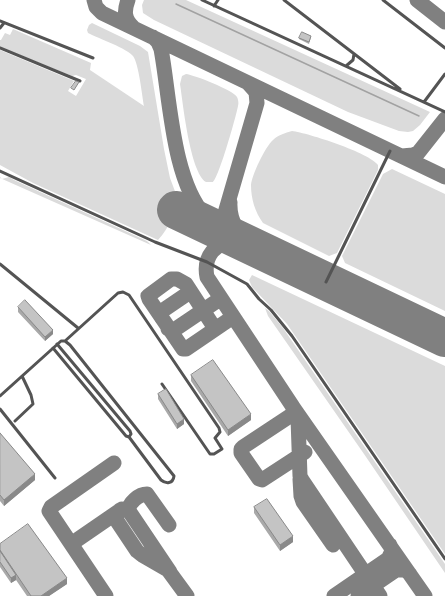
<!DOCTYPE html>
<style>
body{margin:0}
canvas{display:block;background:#fff}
</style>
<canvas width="445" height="596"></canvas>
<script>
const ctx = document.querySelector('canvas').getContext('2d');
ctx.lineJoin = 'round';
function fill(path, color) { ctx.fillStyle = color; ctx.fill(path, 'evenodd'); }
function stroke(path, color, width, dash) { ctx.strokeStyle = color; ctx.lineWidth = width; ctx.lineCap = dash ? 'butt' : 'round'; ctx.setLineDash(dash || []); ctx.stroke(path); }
fill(new Path2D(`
 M144,0H186L430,112L420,125L413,131L408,132L399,131L348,112L154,20L143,13L142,5Z
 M92,23L140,46L148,52L164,149L170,178L176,194L181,197C175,211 169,229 158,240L33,183L0,165V50L74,81L68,91L76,96L86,79L76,75L72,76L0,47V40H1L5,33L10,35L13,29L91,63L90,70L144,106C142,96 139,64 133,56C128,49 98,38 88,33L87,30L89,25Z
 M186,74C194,75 233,90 237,97C238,99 239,103 238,106C236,117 219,177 213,182H206C190,172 183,103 180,84L182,76Z
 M292,131C308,133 370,153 378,165V170L337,253L329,256L263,223C255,212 251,199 251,185C252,175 265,147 273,140C278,135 285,133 292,131Z
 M392,169L445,194V311L345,263L342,256L383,174Z
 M0,177L2,179L9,177L14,180L147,241L151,245L0,178Z
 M252,275L445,366V554L287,324L252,287L249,280Z
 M265,308L269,311L283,328L445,564V573L364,454L268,316Z`), '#dbdbdb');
stroke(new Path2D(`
 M176,4L419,116`), '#a2a2a2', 1.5);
stroke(new Path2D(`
 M94,0L96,7L102,13L445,177
 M128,0C124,11 124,19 133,27
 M417,0L445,22
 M153,37L158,42L161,49C170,97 172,179 205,216C211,223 219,228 226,234
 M402,156L413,155L418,153L445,119
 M230,202C229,220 238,235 253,246
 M217,237L225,213L257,103L256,92L248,83
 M254,247C248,245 242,243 236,242C215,241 203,257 207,277L293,407L425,596
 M161,317L160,314L162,311L187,294H191L193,296
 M219,326H216L212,324L186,284L177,279H171L148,296L149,299L183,349H186L230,319L235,320
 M168,329L174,330L217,301L220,300L224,303
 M293,407V414L243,447L241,449V453L259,479L262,480L305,452
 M296,412L298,418L300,476L302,480L380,596
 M300,479L301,496L303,502L333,545
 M129,511L124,510H120L115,518L137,551L142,555L168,570L187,596
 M169,525L147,494C139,494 128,503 129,511L170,572
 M73,547L72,545L74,542L122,509
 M106,596L49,511L51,507L114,463
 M334,596L388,559L392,551L390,545
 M358,596L396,570H405L410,574`), '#808080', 15);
stroke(new Path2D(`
 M176,210L445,338`), '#808080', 38);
stroke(new Path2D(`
 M202,0L445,112
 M284,0L400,89
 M383,0L445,48
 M214,6L218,0
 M0,21L93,58
 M0,28L4,23
 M0,48L80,81
 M346,66L353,60L354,54
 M424,102L445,74
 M0,171L155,242L207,262L247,284L259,299L271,310L292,336L445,559
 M0,264L78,328
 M326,282L390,151
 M65,341L118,293L123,292L129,295L219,428L220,432L215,438L222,449L214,454H210L162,384
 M53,348L126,436L129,437L131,434L130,431L57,344
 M0,396L61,341H65L70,345L174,476C173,484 166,484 161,480L129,437
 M0,409L55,478
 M15,421L33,404L31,395L22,376`), '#545454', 3);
fill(new Path2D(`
 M311,37L309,44L299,39V38Z
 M18,307L53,334L45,341L18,312Z
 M191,375L251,420L228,436L191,381Z
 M158,394L184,424L177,429L158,399Z
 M0,433L35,480L4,506L0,501Z
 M254,507L293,542L280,551L254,513Z
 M0,544L67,584L49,596H27L16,580L11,583L0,567Z`), '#a9a9a9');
fill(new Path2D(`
 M53,330V334L45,341V337Z
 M251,414V420L228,436V430Z
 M184,419V424L177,429V424Z
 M35,474V480L4,506V500Z
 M293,536V542L280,551V545Z
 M16,575V580L11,583V578Z
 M67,578V584L49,596H41Z`), '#898989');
const building = new Path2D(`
 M302,32L311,36L309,42L299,38Z
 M76,81L79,82L74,90L71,88Z
 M25,300L53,330L45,337L18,307Z
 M213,360L251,414L228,430L191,375Z
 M166,389L184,419L177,424L158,394Z
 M0,433L35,474L4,500L0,495Z
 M267,499L293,536L280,545L254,507Z
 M28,524L67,578L41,596H31L0,550V544Z
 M0,551L16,575L11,578L0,562Z`);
fill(building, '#c4c4c4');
stroke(building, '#898989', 1);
</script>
